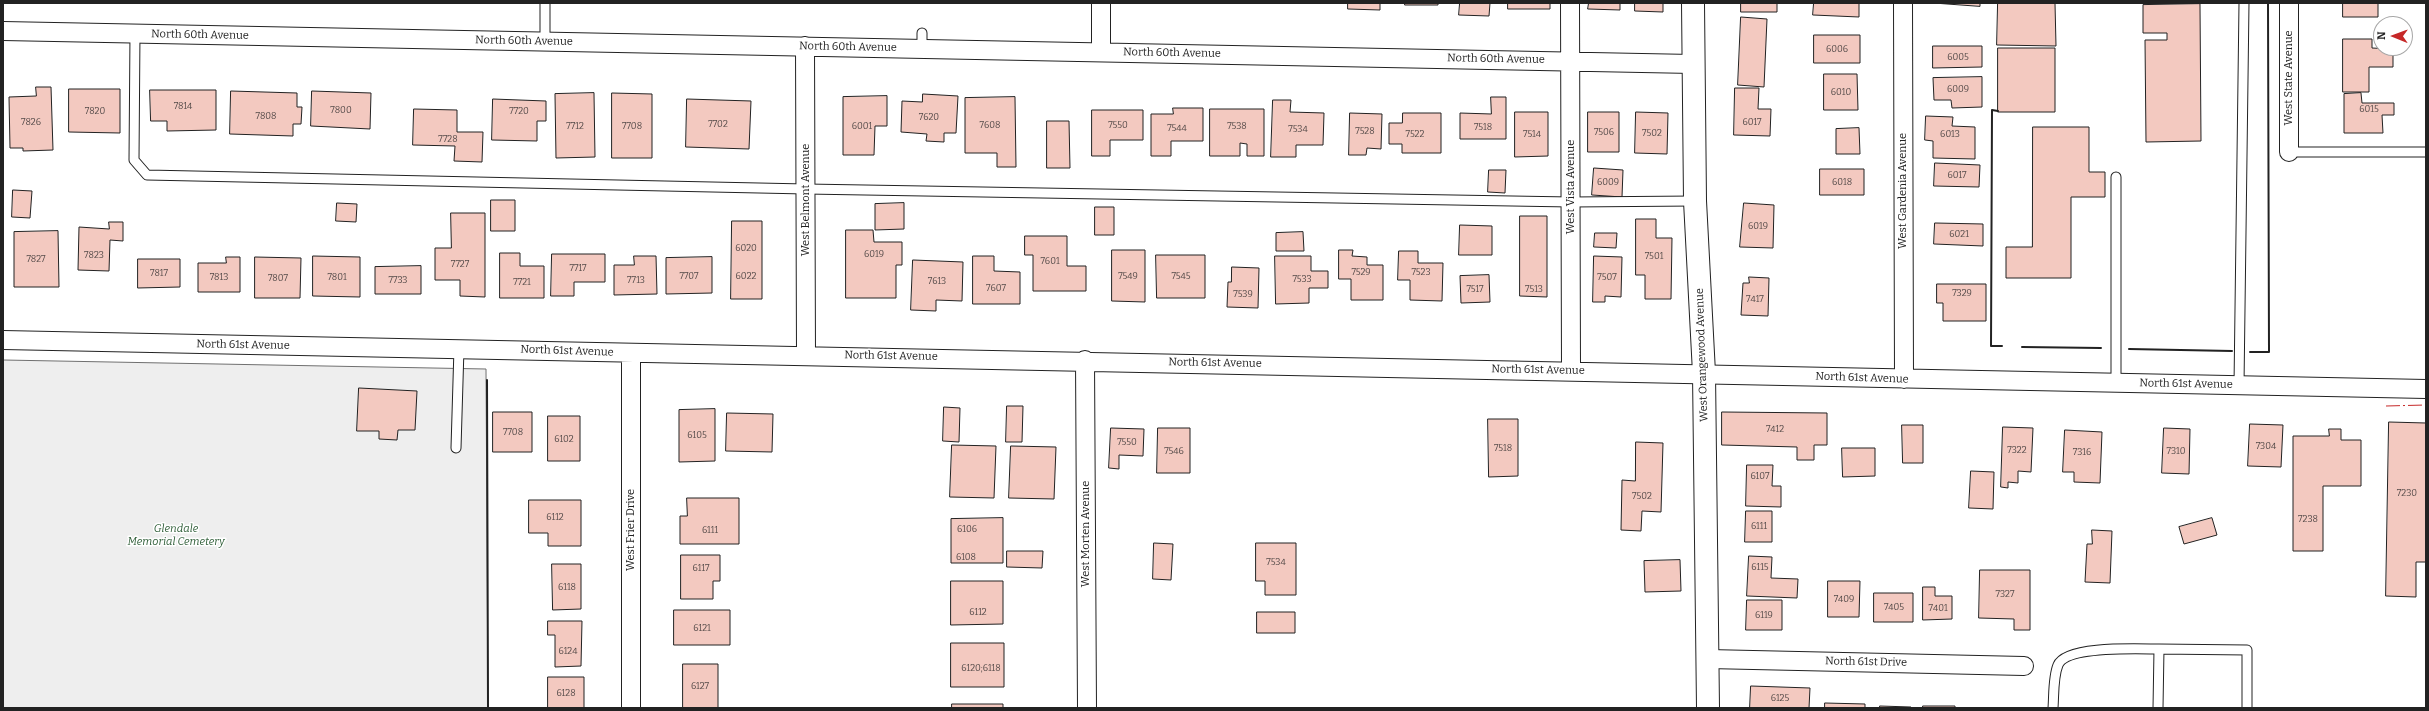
<!DOCTYPE html>
<style>
body{margin:0}
#map{position:relative;width:2429px;height:711px;overflow:hidden;background:#fff;font-family:Bitter,serif}
canvas{display:block}
.frame{position:absolute;inset:0;border:4px solid #222;pointer-events:none}
.north{position:absolute;left:2373px;top:16px;width:40px;height:40px;box-sizing:border-box;background:#fff;border:1px solid #a7a7a7;border-radius:50%;rotate:271deg;font-size:11px;font-weight:700;line-height:16px;text-align:center;color:#222}
.north::after{content:'';display:block;margin:auto;width:14px;height:18px;background:#c62828;clip-path:polygon(50% 0,100% 100%,50% 72%,0 100%)}
</style>
<div id="map">
<canvas width="2429" height="711"></canvas>
<div class="frame"></div>
<div class="north">N</div>
</div>
<script>
const ctx = document.querySelector('canvas').getContext('2d');
ctx.lineJoin = 'round';
function fill(path, color) { ctx.fillStyle = color; ctx.fill(path, 'evenodd'); }
function stroke(path, color, width, dash) { ctx.strokeStyle = color; ctx.lineWidth = width; ctx.lineCap = dash ? 'butt' : 'round'; ctx.setLineDash(dash || []); ctx.stroke(path); }
function write(font, color, halo, rows, align = 'center') {
  ctx.font = font + ' Bitter,serif'; ctx.lineWidth = 3; ctx.setLineDash([]); ctx.textBaseline = 'middle'; ctx.strokeStyle = halo; ctx.fillStyle = color; for (const [text, x, y, turn = 0] of rows) {
    ctx.save(); ctx.translate(x, y); ctx.rotate((+turn || 0) * Math.PI / 180); ctx.textAlign = isNaN(turn) ? turn : align; if (halo) ctx.strokeText(text, 0, 0); ctx.fillText(text, 0, 0); ctx.restore();
  }
}
const green = new Path2D(`
 M3,360L486,369L488,708H3Z`);
fill(green, '#eee');
stroke(green, '#6f6f6f', 1);
const building = new Path2D(`
 M1348,3H1380V10L1348,9Z
 M1405,3H1438V5H1405Z
 M1460,3H1490L1489,16L1459,15Z
 M1508,3H1550V9H1508Z
 M1589,3H1620V10L1588,9Z
 M1635,3H1663V12L1635,11Z
 M1741,3H1777V12H1741Z
 M1814,3H1859V17L1813,15Z
 M1934,3H1980V6Z
 M1998,3H2055L2056,46L1997,45Z
 M2343,3H2378V17H2343Z
 M2200,4L2201,141L2146,142L2145,40H2167V33H2143V5Z
 M1741,17L1767,19L1764,87L1738,85Z
 M1814,35H1860V63H1814Z
 M2343,39H2372V48L2393,49V67H2369V92H2343Z
 M1933,46H1982V67L1933,68Z
 M1998,48H2055V112H1998Z
 M1824,74H1857L1858,110H1824Z
 M1982,77V107L1952,108L1951,100H1934L1933,78Z
 M36,87H51L53,150L23,151V148H10L9,97L36,96Z
 M1735,88H1759L1758,109H1771L1770,136L1734,135Z
 M69,89H120V133L69,132Z
 M150,90H216V130L167,131V121H151Z
 M231,91L297,93V107H302L301,124H293V136L230,134Z
 M312,91L371,93L370,129L311,126Z
 M594,93L595,157L556,158L555,94Z
 M612,93L652,94V158H612Z
 M2361,93L2362,103H2394V115H2382L2383,133H2344V94Z
 M923,94L958,96L956,133H944V142L926,141L927,134L901,132L902,101L922,102Z
 M887,96V126H875L874,155H843V97Z
 M1015,97L1016,167H997V153H965V98Z
 M1491,97H1506V139H1460V113L1491,114Z
 M493,99L546,101V121H537V141L492,140Z
 M687,99L751,101L749,149L686,147Z
 M1273,100H1291L1290,112L1324,113L1323,145H1296V157H1271Z
 M1173,108H1203V141H1171V156H1151V114H1173Z
 M414,109L457,110V132H483L482,162L454,161L455,146L413,145Z
 M1210,109H1264V156H1247V144L1240,143V156H1210Z
 M1092,110H1143V140H1110V156H1092Z
 M1515,112H1548V156L1515,157Z
 M1588,112H1619V152H1588Z
 M1636,112L1668,113L1667,154L1635,153Z
 M1350,113L1382,114L1381,149L1367,148L1366,155H1349Z
 M1403,113H1441V153H1402V144H1389V123H1402Z
 M1926,116L1953,117L1952,126L1975,127V159L1933,158V141L1925,140Z
 M1047,121H1069L1070,168H1047Z
 M2033,127H2089V172H2105V197H2071V278H2006V247H2032Z
 M1859,128L1860,154H1836V129Z
 M1935,163L1980,165L1979,187L1934,186Z
 M1594,168L1623,170L1622,197L1592,195Z
 M1820,169H1864V195H1820Z
 M1489,170H1506L1505,193L1488,192Z
 M13,190L32,191L30,218L12,217Z
 M491,200H515V231H491Z
 M337,203L357,204L356,222L336,221Z
 M904,203V229L875,230V204Z
 M1744,203L1774,205L1773,248L1740,247Z
 M1095,207H1114V235H1095Z
 M451,213H485V297L460,296V280H435V248H451Z
 M1520,216H1547V297L1520,296Z
 M1636,219H1656V238H1672L1671,299H1645V275H1636Z
 M732,221H762V299H731Z
 M109,222H123V241L110,240L109,271L78,270L79,227L109,229Z
 M1935,223L1983,224V246L1934,244Z
 M1460,225L1492,226V255H1459Z
 M846,230H873L874,242H902V265H896V298H846Z
 M58,231L59,287H14V232Z
 M1303,232L1304,251H1276V233Z
 M1595,233H1617L1616,248L1594,247Z
 M1025,236H1067V266H1086V291H1033V255H1025Z
 M1112,250H1145V302L1112,301Z
 M1339,250H1353L1352,256L1367,257V265H1383V300H1351V279H1339Z
 M1399,251H1418V263H1443L1442,301L1410,300V280H1398Z
 M500,253H520V266H544V298H500Z
 M552,254H605V282H574V296H551Z
 M1156,255H1205V298H1157Z
 M313,256L360,257V297L313,296Z
 M634,256H656L657,294L614,295V265H634Z
 M973,256H994V271L1020,272V304H973Z
 M1275,256H1311V271H1328V288H1309V303L1276,304Z
 M1594,256L1622,257L1621,297L1605,296V302H1593Z
 M226,257H240V292H198V263H226Z
 M255,257L301,258L300,298H255Z
 M712,257V293L666,294V258Z
 M138,259H180V287L138,288Z
 M913,260L963,262L962,301L936,300V311L911,310Z
 M421,266V294H375V267Z
 M1232,267L1259,268L1258,308L1227,307L1228,282H1231Z
 M1489,275L1490,302L1461,303L1460,276Z
 M1749,277L1769,278L1768,316L1741,315L1743,283H1749Z
 M1937,284H1986V321H1943V303H1937Z
 M359,388L417,391L415,430H398L397,440L379,439V431H357Z
 M1007,406H1023L1022,442H1006Z
 M944,407L960,408L959,442L943,441Z
 M715,409V461L679,462V410Z
 M493,412H532V452H493Z
 M1722,412L1827,413V445H1814V460H1797V447L1722,445Z
 M727,413L773,414L772,452L726,451Z
 M548,416H580V461H548Z
 M1488,419H1518V476L1489,477Z
 M2389,422L2426,423V562H2416V597L2386,596Z
 M2250,424L2283,425L2281,467L2248,466Z
 M1902,425H1923V463H1903Z
 M2003,427L2033,428L2031,472L2018,471V483L2008,482V488L2001,487Z
 M1111,428L1144,429L1143,456L1119,455V469L1109,468Z
 M1158,428H1190V473H1157Z
 M2164,428L2190,429L2189,474L2162,473Z
 M2329,429H2341V440H2361V486H2323V551H2293V436H2329Z
 M2065,430L2102,432L2100,483L2074,482V472H2063Z
 M1636,442L1663,443L1661,512L1642,511L1641,531L1621,530L1622,480L1635,481Z
 M952,445L996,446L994,498L950,497Z
 M1011,446L1056,447L1054,499L1009,498Z
 M1842,448H1875V476L1843,477Z
 M1747,465H1773L1772,486H1781V507L1746,506Z
 M1971,471L1994,472L1993,509L1969,508Z
 M687,498H739V544H680V516H687Z
 M529,500H581V546H548V533H529Z
 M1746,511H1772V542H1745Z
 M1003,518V563H951V519Z
 M2212,518L2217,535L2184,544L2179,527Z
 M2092,530L2112,531L2110,583L2085,582L2087,544H2092Z
 M1154,543L1173,544L1171,580L1153,579Z
 M1256,543H1296V595H1265V581H1256Z
 M1007,551H1043L1042,568L1007,567Z
 M681,555H720V581H713V599H681Z
 M1749,556L1772,557L1771,578L1798,579L1797,598L1747,596Z
 M1680,560L1681,591L1645,592L1644,561Z
 M552,564H581V609L553,610Z
 M1980,570H2030V630H2014V619L1979,618Z
 M951,581H1003V624L951,625Z
 M1828,581H1860L1859,617H1828Z
 M1923,587H1935V596H1952V619L1923,620Z
 M1874,593H1913V622H1874Z
 M1747,600H1782V630H1746Z
 M674,610H730V645H674Z
 M1257,612H1295V633H1257Z
 M548,621H582L581,666L555,667V635H548Z
 M951,643H1004V687H951Z
 M683,664H718V708H683Z
 M548,677H584V708H548Z
 M1751,686L1810,688L1809,708H1750Z
 M1825,703L1865,704V708H1825Z
 M952,704H1003V708H952Z
 M1880,706L1911,707V708H1880Z
 M1923,706H1955V708H1923Z`);
fill(building, '#f3c9c0');
stroke(building, '#222', 1);
const lane = new Path2D(`
 M135,33L134,160L147,175L806,189L1571,202L1695,201
 M922,33V48
 M545,41V3
 M2289,152H2426
 M2116,177V383
 M2239,385L2244,3
 M456,448L459,348
 M2053,708C2054,695 2053,677 2058,665C2066,645 2140,649 2159,649
 M2158,708L2159,649L2247,650V708`);
const street = new Path2D(`
 M1570,3L1571,371
 M1903,3L1904,379
 M3,31L1693,64
 M805,46L806,355
 M1101,52V3
 M2289,152V3
 M3,340L2426,389
 M631,353V708
 M1085,360L1087,708
 M1708,659L2024,666`);
const secondary = new Path2D(`
 M1693,3L1695,201L1704,373L1708,708`);
stroke(lane, '#222', 11);
stroke(street, '#222', 20);
stroke(secondary, '#222', 24);
stroke(lane, '#fff', 9);
stroke(street, '#fff', 18);
stroke(secondary, '#fff', 22);
stroke(new Path2D(`
 M1998,111L1992,110L1991,346H2002
 M2022,347L2101,348
 M2129,349L2232,351
 M2250,352H2269L2268,3
 M487,380L488,708`), '#222', 2);
stroke(new Path2D(`
 M2386,406L2426,405`), '#c62828', 1, [14, 3, 2, 3]);
write('9px', '#564c4a', null, [
 ["6006",1837,49],
 ["6005",1958,57],
 ["6009",1958,89],
 ["6010",1841,92],
 ["7814",183,106],
 ["6015",2369,109],
 ["7800",341,110],
 ["7820",95,111],
 ["7720",519,111],
 ["7808",266,116],
 ["7620",929,117],
 ["7826",31,122],
 ["6017",1752,122],
 ["7702",718,124],
 ["7608",990,125],
 ["7550",1118,125],
 ["7712",575,126],
 ["7708",632,126],
 ["6001",862,126],
 ["7538",1237,126],
 ["7518",1483,127],
 ["7544",1177,128],
 ["7534",1298,129],
 ["7528",1365,131],
 ["7506",1604,132],
 ["7502",1652,133],
 ["7522",1415,134],
 ["7514",1532,134],
 ["6013",1950,134],
 ["7728",448,139],
 ["6017",1957,175],
 ["6009",1608,182],
 ["6018",1842,182],
 ["6019",1758,226],
 ["6021",1959,234],
 ["6020",746,248],
 ["6019",874,254],
 ["7823",94,255],
 ["7501",1654,256],
 ["7827",36,259],
 ["7601",1050,261],
 ["7727",460,264],
 ["7717",578,268],
 ["7529",1361,272],
 ["7523",1421,272],
 ["7817",159,273],
 ["7707",689,276],
 ["6022",746,276],
 ["7549",1128,276],
 ["7545",1181,276],
 ["7813",219,277],
 ["7801",337,277],
 ["7507",1607,277],
 ["7807",278,278],
 ["7533",1302,279],
 ["7733",398,280],
 ["7713",636,280],
 ["7613",937,281],
 ["7721",522,282],
 ["7607",996,288],
 ["7517",1475,289],
 ["7513",1534,289],
 ["7329",1962,293],
 ["7539",1243,294],
 ["7417",1755,299],
 ["7412",1775,429],
 ["7708",513,432],
 ["6105",697,435],
 ["6102",564,439],
 ["7550",1127,442],
 ["7304",2266,446],
 ["7518",1503,448],
 ["7322",2017,450],
 ["7546",1174,451],
 ["7310",2176,451],
 ["7316",2082,452],
 ["6107",1760,476],
 ["7230",2407,493],
 ["7502",1642,496],
 ["6112",555,517],
 ["7238",2308,519],
 ["6111",1759,526],
 ["6106",967,529],
 ["6111",710,530],
 ["6108",966,557],
 ["7534",1276,562],
 ["6115",1760,567],
 ["6117",701,568],
 ["6118",567,587],
 ["7327",2005,594],
 ["7409",1844,599],
 ["7405",1894,607],
 ["7401",1938,608],
 ["6112",978,612],
 ["6119",1764,615],
 ["6121",702,628],
 ["6124",568,651],
 ["6120;6118",981,668],
 ["6127",700,686],
 ["6128",566,693],
 ["6125",1780,698]
]);
write('11px', '#222', '#fff', [
 ["North 60th Avenue",200,35,1],
 ["North 60th Avenue",524,41,1],
 ["North 60th Avenue",848,47,1],
 ["North 60th Avenue",1172,53,1],
 ["North 60th Avenue",1496,59,1],
 ["West State Avenue",2289,78,-90],
 ["West Vista Avenue",1571,187,-90],
 ["West Gardenia Avenue",1903,191,-90],
 ["West Belmont Avenue",806,200,-90],
 ["North 61st Avenue",243,345,1],
 ["North 61st Avenue",567,351,2],
 ["West Orangewood Avenue",1702,355,-92],
 ["North 61st Avenue",891,356,1],
 ["North 61st Avenue",1215,363,1],
 ["North 61st Avenue",1538,370,1],
 ["North 61st Avenue",1862,378,2],
 ["North 61st Avenue",2186,384,1],
 ["West Frier Drive",631,530,-90],
 ["West Morten Avenue",1086,534,-90],
 ["North 61st Drive",1866,662,1]
]);
write('italic 11px', '#2f5e38', '#fff', [
 ["Glendale",176,529],
 ["Memorial Cemetery",176,542]
]);
</script>
